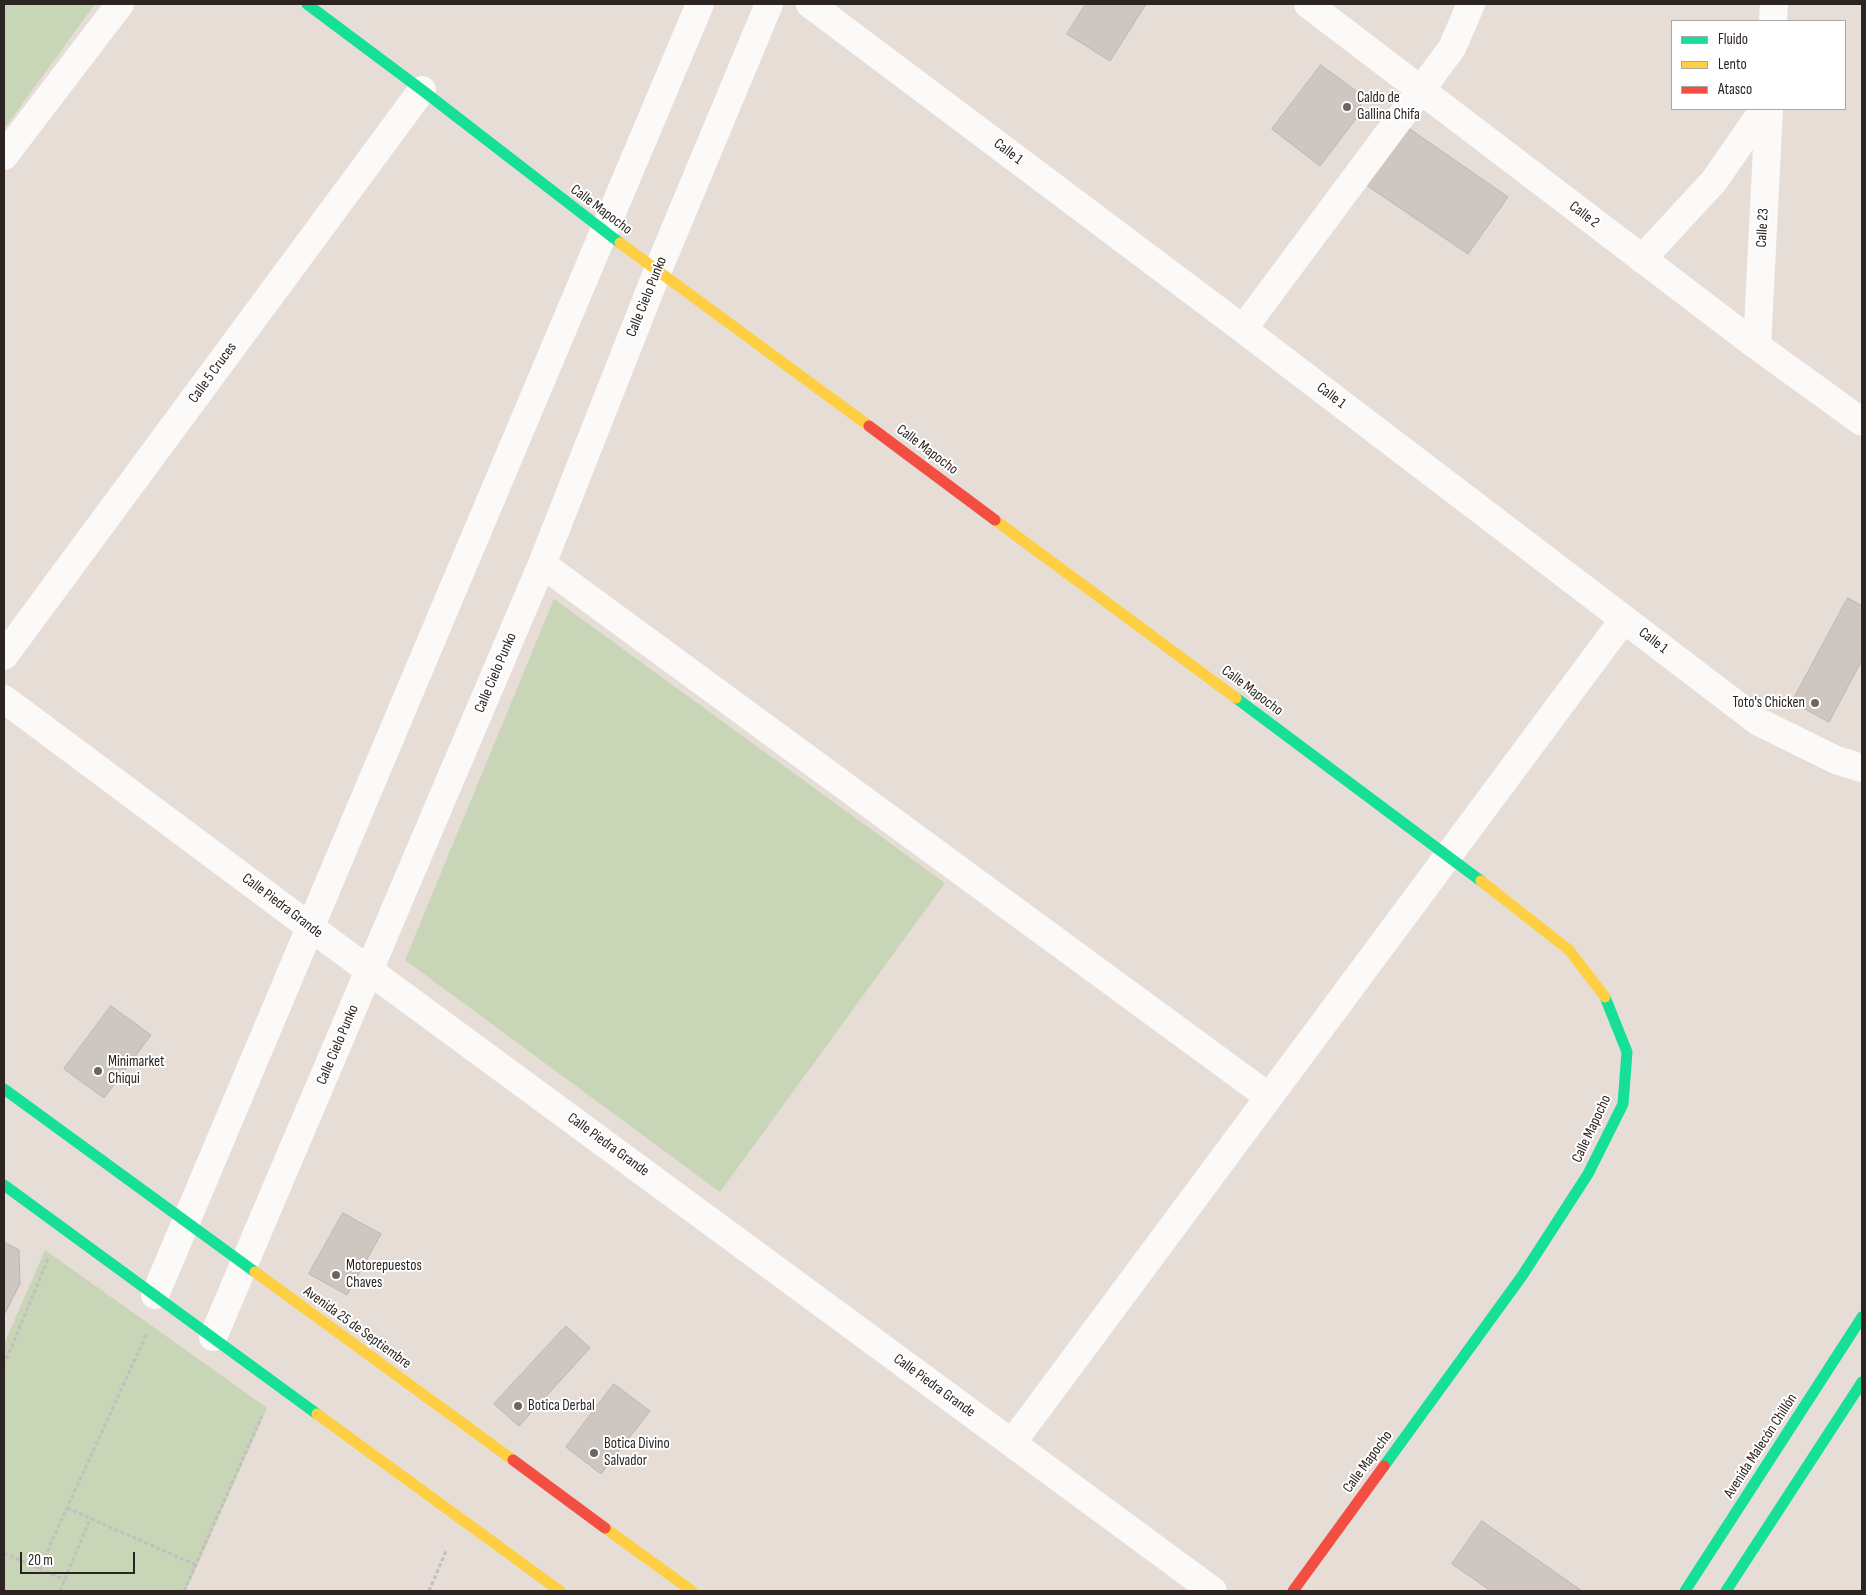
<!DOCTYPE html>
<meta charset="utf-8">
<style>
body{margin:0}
#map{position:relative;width:1866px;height:1595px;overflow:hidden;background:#e7ddd7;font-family:"Sofia Sans Condensed",sans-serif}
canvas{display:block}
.frame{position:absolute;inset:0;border:5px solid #2b2420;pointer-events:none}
.legend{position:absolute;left:1671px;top:20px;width:175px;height:90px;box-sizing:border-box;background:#fff;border:1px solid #aaa7a6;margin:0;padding:6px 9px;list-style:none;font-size:15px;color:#2b2420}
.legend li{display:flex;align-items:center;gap:10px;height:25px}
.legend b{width:25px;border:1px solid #aaa7a6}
.scale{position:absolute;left:20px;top:1552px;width:115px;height:22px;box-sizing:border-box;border:2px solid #2b2420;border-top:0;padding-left:6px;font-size:15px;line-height:18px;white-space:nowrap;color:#2b2420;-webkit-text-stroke:4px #fff;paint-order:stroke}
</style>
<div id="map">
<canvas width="1866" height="1595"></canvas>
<div class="frame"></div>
<ul class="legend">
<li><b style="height:6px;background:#16e098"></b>Fluido</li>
<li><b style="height:6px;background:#ffcf43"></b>Lento</li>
<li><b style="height:6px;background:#f24e42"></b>Atasco</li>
</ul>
<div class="scale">20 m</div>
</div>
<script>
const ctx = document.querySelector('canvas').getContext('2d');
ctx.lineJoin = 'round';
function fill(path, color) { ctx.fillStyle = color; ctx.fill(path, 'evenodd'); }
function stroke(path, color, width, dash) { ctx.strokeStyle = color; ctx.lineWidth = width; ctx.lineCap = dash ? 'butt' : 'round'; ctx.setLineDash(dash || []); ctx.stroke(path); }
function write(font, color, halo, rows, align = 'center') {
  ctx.font = font + ' "Sofia Sans Condensed",sans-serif'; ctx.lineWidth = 4; ctx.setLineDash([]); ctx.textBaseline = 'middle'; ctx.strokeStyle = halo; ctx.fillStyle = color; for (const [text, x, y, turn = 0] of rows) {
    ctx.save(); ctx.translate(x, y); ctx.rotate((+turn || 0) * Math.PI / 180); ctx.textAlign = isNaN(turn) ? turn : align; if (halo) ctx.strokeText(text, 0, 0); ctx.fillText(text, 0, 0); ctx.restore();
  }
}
fill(new Path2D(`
 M4,4H95L4,129Z
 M554,599L945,883L720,1192L405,960Z
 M45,1250L267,1408L186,1591H4V1344Z`), '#c8d5b7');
const building = new Path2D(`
 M1086,4H1146L1110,61L1067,34Z
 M1321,65L1360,94L1361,112L1320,166L1272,129Z
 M1407,127L1508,197L1468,254L1366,185Z
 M1848,598L1862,606V660L1829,722L1792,702Z
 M111,1006L151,1035L104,1098L64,1069Z
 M343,1213L381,1234L347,1295L309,1274Z
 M4,1242L19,1250L20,1284L4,1315Z
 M566,1326L590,1348L519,1426L494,1404Z
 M614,1384L650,1411L601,1474L566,1447Z
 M1482,1521L1582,1591H1491L1452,1564Z`);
fill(building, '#cec6c0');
stroke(building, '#bcb4af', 1);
stroke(new Path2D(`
 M4,1365L48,1259
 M67,1508L196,1565
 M4,1553L65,1580
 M39,1569L147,1333
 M60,1591L90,1519
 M184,1591L262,1416
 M429,1591L446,1551`), '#c2c0be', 3, [4, 2.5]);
stroke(new Path2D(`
 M810,4L1243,329L1759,722L1836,760L1862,768
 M1308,4L1757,346L1862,422
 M1773,21L1774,4
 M4,156L120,4
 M1642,259L1714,181L1764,109
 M1243,329L1452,48L1471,4
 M1757,346L1769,109
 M542,564L1269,1097
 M4,656L422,90
 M4,699L310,927L1213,1591
 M155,1295L700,4
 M213,1337L542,564L658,270L769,4
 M1012,1443L1624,619`), '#fbfaf9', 28);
stroke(new Path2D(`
 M307,4L422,90L620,243
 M1236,698L1481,881
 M4,1089L255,1272
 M4,1185L317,1414
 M1384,1466L1522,1276L1588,1174L1623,1104L1627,1052L1605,997
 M1685,1591L1862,1317
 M1726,1591L1862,1382`), '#16e098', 11);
stroke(new Path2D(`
 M620,243L869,426
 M995,520L1236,698
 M1481,881L1569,950L1605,997
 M255,1272L513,1460
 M317,1414L560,1591
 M605,1528L692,1591`), '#ffcf43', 11);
stroke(new Path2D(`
 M869,426L995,520
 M513,1460L605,1528
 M1293,1591L1384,1466`), '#f24e42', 11);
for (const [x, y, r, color] of [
 [1347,107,5,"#6d6560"],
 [1815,703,5,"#6d6560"],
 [98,1071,5,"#6d6560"],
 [336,1275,5,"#6d6560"],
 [518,1406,5,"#6d6560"],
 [594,1453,5,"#6d6560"]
]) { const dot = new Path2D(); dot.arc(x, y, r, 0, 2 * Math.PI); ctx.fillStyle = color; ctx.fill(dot); stroke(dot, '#fff', 2); }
write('15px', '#2b2420', '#fff', [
 ["Caldo de",1357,98],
 ["Gallina Chifa",1357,115],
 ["Toto's Chicken",1805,703,"right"],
 ["Minimarket",108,1062],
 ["Chiqui",108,1079],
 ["Motorepuestos",346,1266],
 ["Chaves",346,1283],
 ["Botica Derbal",528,1406],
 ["Botica Divino",604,1444],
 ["Salvador",604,1461]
], 'left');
write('15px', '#2b2420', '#fff', [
 ["Calle 1",1008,152,37],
 ["Calle Mapocho",601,210,37],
 ["Calle 2",1584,215,37],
 ["Calle 23",1763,228,-87],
 ["Calle Cielo Punko",647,297,-68],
 ["Calle 5 Cruces",213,373,-54],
 ["Calle 1",1331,396,37],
 ["Calle Mapocho",927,450,37],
 ["Calle 1",1653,641,37],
 ["Calle Cielo Punko",496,673,-67],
 ["Calle Mapocho",1252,691,37],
 ["Calle Piedra Grande",282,906,37],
 ["Calle Cielo Punko",338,1045,-67],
 ["Calle Mapocho",1592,1129,-65],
 ["Calle Piedra Grande",608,1145,36],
 ["Avenida 25 de Septiembre",357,1328,36],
 ["Calle Piedra Grande",934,1386,36],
 ["Avenida Malecón Chillón",1761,1446,-57],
 ["Calle Mapocho",1368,1462,-54]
]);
</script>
